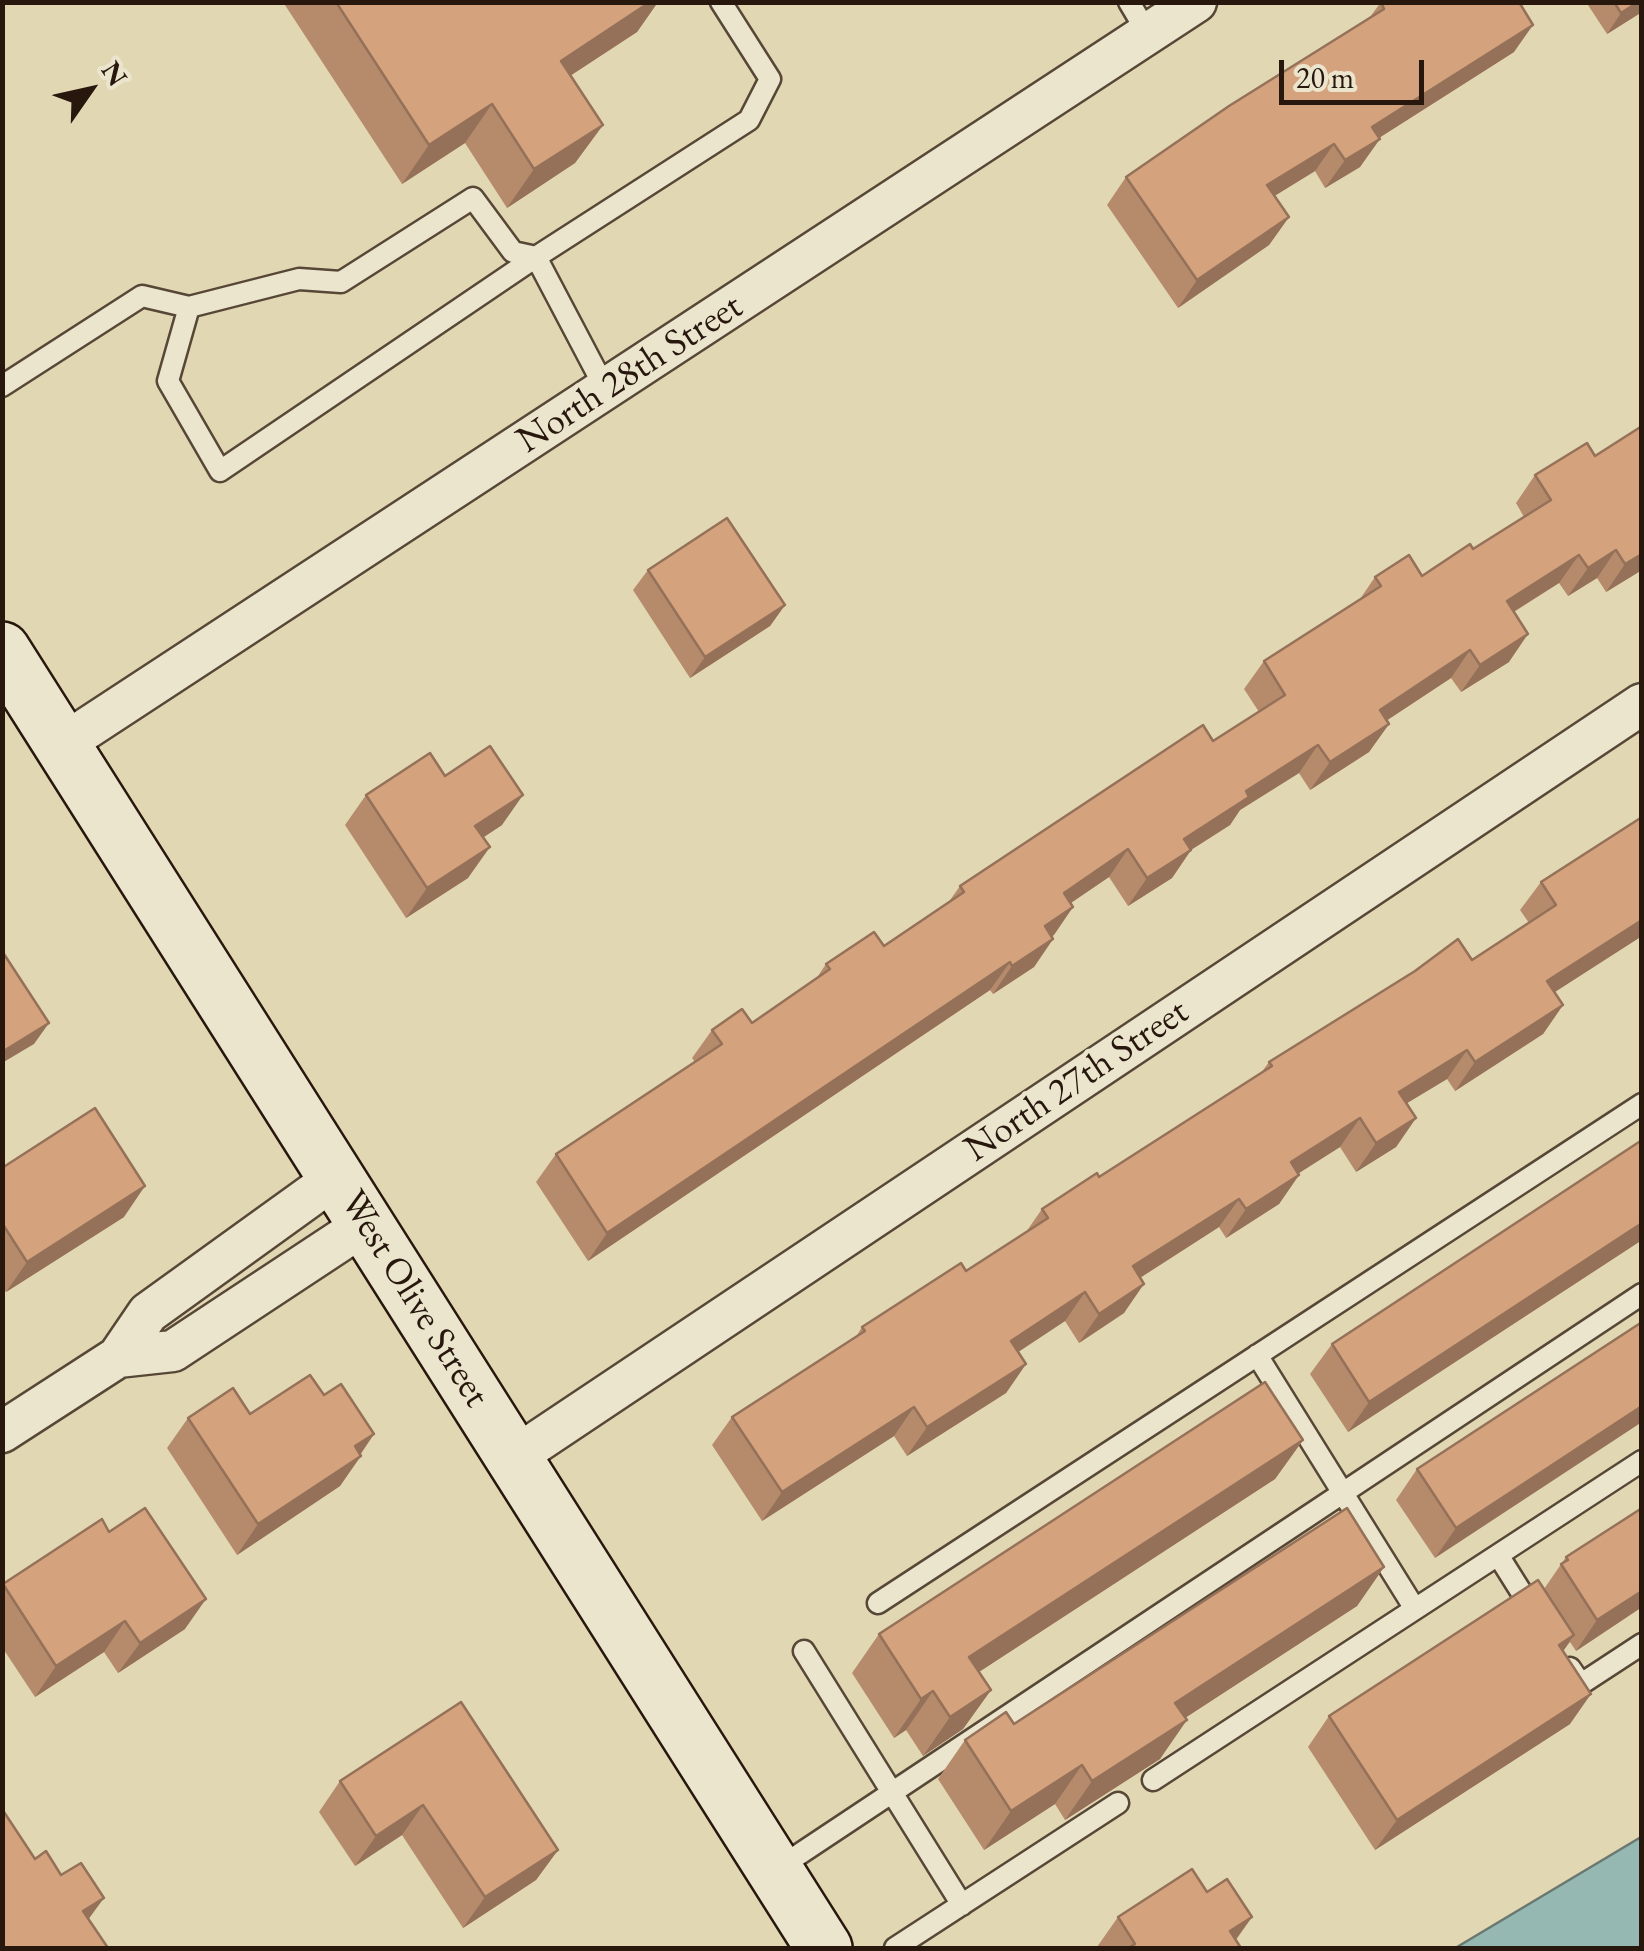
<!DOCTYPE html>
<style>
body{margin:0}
#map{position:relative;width:1644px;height:1951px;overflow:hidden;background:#e2d7b3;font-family:"EB Garamond",serif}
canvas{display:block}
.frame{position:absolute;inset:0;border:5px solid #27170d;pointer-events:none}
.north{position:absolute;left:40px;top:40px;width:100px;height:100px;-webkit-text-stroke:8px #ece5ce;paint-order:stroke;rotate:56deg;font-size:28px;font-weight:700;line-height:40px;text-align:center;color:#27170d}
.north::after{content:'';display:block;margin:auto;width:35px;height:45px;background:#27170d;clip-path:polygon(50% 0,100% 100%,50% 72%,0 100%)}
.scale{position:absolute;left:1279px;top:60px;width:145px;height:45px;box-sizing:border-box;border:5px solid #27170d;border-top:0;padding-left:12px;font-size:30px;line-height:35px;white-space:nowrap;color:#27170d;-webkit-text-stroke:8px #ece5ce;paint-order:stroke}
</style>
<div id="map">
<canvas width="1644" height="1951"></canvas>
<div class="frame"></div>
<div class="north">N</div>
<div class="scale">20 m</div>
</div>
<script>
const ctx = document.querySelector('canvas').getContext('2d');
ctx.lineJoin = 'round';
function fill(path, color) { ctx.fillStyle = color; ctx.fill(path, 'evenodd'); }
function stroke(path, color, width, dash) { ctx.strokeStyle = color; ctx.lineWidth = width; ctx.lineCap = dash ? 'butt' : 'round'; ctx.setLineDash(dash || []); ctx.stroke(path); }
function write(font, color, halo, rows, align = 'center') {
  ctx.font = font + ' "EB Garamond",serif'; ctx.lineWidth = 9; ctx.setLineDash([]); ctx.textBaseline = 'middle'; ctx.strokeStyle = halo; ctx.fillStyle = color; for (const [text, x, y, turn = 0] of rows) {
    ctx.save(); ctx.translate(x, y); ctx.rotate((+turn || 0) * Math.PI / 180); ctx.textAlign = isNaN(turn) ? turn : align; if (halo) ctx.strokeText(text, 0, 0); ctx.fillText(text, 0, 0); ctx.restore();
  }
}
const water = new Path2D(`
 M1641,1837V1948H1458L1457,1947Z`);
fill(water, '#95b8b2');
stroke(water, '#697870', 2.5);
const lane = new Path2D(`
 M1129,2L1148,34
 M189,307L168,381L220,471L536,257L606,390
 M2,386L142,296L189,307L299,279L341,282L473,198L513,252L536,257L749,120L770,79L721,2
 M1257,1355L1415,1609
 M1498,1555L1535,1614
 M878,1603L1642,1104
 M804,1651L962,1905
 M1570,1668L1581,1684L1642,1644
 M1153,1780L1642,1461
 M777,1869L1642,1294
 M895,1948L1118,1803`);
const street = new Path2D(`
 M63,744L1196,2
 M118,1357L173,1351L367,1223
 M2,1432L118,1357L148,1313L338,1176
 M513,1458L1642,704`);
const secondary = new Path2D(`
 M2,650L824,1948`);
stroke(lane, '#564736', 25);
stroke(street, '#564736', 45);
stroke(secondary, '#27170d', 60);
stroke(lane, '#ece5ce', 20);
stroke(street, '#ece5ce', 40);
stroke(secondary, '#ece5ce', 55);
fill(new Path2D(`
 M283,2H658L637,32L570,76L603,125L575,163L507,208L465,143L402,184Z
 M1381,2L1514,52L1379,138L1360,167L1325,188L1315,171L1274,196L1289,217L1269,245L1178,308L1107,205L1126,177L1370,17Z
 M1586,2H1642V12L1607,34Z
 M1642,426V570L1606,592L1597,578L1568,596L1559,583L1514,612L1509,662L1461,692L1451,678L1386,721L1389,724L1369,752L1310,790L1299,773L1240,810L1230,825L1191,850L1172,878L1128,906L1109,877L1071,903L1073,907L1052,936L1053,939L1034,967L993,994L990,990L588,1261L536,1182L556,1154L695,1062L692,1058L712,1030L752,1023L816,979L826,964L884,946L948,903L960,886L1213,741L1259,712L1244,689L1264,661L1360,599L1375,577L1422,576L1473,549L1524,517L1516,503L1535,475L1595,456Z
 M648,570L785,605L770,626L690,678L633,590Z
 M445,776L502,825L483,837L468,878L406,918L345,825L366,795Z
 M1642,817V936L1554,992L1563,1005L1543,1034L1455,1091L1447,1079L1407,1103L1416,1118L1396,1147L1356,1172L1340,1147L1298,1173L1299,1175L1279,1204L1226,1238L1219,1227L1140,1278L1124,1313L1079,1343L1065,1321L1018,1352L1026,1364L1006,1393L907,1456L894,1436L762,1521L712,1445L732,1417L856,1337L862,1327L966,1271L1026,1232L1042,1209L1099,1177L1261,1073L1269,1062L1472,960L1529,923L1520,910L1541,882Z
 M1642,1140V1240L1348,1432L1310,1374L1332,1344Z
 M2,1168L124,1217L6,1292L2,1287Z
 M1642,1322L1435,1558L1396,1500L1417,1469Z
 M324,1395L374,1434L340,1486L237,1555L167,1448L188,1418L250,1414Z
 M1303,1440L1275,1479L979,1672L991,1690L963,1729L923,1756L906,1730L894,1738L852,1673L879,1634Z
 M1642,1508V1607L1576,1651L1570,1642L1563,1651L1570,1724L1375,1850L1308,1747L1329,1716L1544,1589L1566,1557Z
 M109,1532L185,1629L118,1673L104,1652L35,1697L2,1647L3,1584Z
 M1384,1567L1357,1606L1185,1718L1160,1759L1065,1820L1055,1804L984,1850L938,1779L965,1740L1014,1724Z
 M461,1702L558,1850L536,1880L463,1928L402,1835L355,1866L319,1812L340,1781Z
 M1207,1892L1252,1917L1236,1940L1241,1948L1097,1947L1118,1917Z`), '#b68b6c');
fill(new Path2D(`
 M650,2H658L637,32L533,100L561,61Z
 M1638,2H1642V12L1607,34L1621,13Z
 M1533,25L1514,52L1352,155L1372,127Z
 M492,104L465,143L402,184L429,145Z
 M603,125L575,163L507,208L534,169Z
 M1380,139L1360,167L1325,188L1345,160Z
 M1334,144L1315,171L1247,213L1267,185Z
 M1289,217L1269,245L1178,308L1197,280Z
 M1616,550L1597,578L1568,596L1588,568Z
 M1642,554V570L1606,592L1625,564Z
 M1579,555L1559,583L1487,628L1507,601Z
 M785,605L770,626L690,678L705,657Z
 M1528,634L1509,662L1461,692L1480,665Z
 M1470,650L1451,678L1360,738L1380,710Z
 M1389,724L1369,752L1310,790L1330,762Z
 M1318,745L1299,773L1240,810L1230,825L1164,867L1184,839L1246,791Z
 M523,795L502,825L454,857L475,826Z
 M490,847L468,878L406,918L427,888Z
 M1128,849L1109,877L1044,921L1064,893Z
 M1191,850L1172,878L1128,906L1147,878Z
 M1073,907L1054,935L1025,954L1045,926Z
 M1642,920V936L1527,1010L1547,981Z
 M1053,939L1034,967L993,994L1012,966Z
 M1010,962L990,990L588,1261L607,1233Z
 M1563,1005L1543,1034L1455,1091L1475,1062Z
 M49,1023L34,1044L2,1063V1052Z
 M1467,1050L1447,1079L1379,1120L1399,1092Z
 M1360,1118L1340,1147L1271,1191L1291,1162Z
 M1416,1118L1396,1147L1356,1172L1376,1143Z
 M1299,1175L1279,1204L1226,1238L1246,1209Z
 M145,1186L124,1217L6,1292L27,1262Z
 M1239,1199L1219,1227L1113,1295L1133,1266Z
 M1642,1223V1240L1348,1432L1369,1402Z
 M1144,1284L1124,1313L1079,1343L1099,1314Z
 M1085,1292L1065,1321L991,1370L1011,1341Z
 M1026,1364L1006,1393L907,1456L927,1427Z
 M1642,1406V1422L1435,1558L1456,1528Z
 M914,1407L894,1436L762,1521L782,1492Z
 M374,1434L356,1460L361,1456L340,1486L237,1555L258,1524L355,1446Z
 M1303,1440L1275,1479L942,1696L969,1657Z
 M1384,1567L1357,1606L1148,1742L1175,1703Z
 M1642,1591V1607L1576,1651L1597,1620Z
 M206,1599L185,1629L118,1673L140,1643Z
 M125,1621L104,1652L35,1697L56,1666Z
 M1574,1635L1553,1666L1559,1645Z
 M991,1690L963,1729L923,1756L950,1717Z
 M933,1691L906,1730L894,1738L921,1699Z
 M1591,1694L1570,1724L1375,1850L1397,1820Z
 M1187,1720L1160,1759L1065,1820L1092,1781Z
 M1082,1765L1055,1804L984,1850L1011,1811Z
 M423,1805L402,1835L355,1866L376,1836Z
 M558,1850L536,1880L463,1928L485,1897Z
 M104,1898L82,1928L83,1911Z
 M1252,1917L1230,1947V1931Z`), '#947158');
const building = new Path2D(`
 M336,2H650L561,61L603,125L534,169L492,104L429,145Z
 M1381,2H1519L1533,25L1372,127L1380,139L1345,160L1334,144L1267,185L1289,217L1197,280L1126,177L1229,106L1384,9Z
 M1614,2H1638L1621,13Z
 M1642,426V554L1625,564L1616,550L1588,568L1579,555L1507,601L1528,634L1480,665L1470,650L1380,710L1389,724L1330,762L1318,745L1246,791L1249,797L1184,839L1191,850L1147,878L1128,849L1064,893L1073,907L1045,926L1053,939L1012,966L1010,962L607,1233L556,1154L722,1044L712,1030L742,1009L752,1023L830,969L826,964L874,932L884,946L964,892L960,886L1203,725L1213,741L1285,695L1264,661L1381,586L1375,577L1409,555L1422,576L1470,544L1473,549L1551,500L1535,475L1587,443L1595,456Z
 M727,518L785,605L705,657L648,570Z
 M490,746L523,795L475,826L490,847L427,888L366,795L430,753L445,776Z
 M1642,817V920L1547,981L1563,1005L1475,1062L1467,1050L1399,1092L1416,1118L1376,1143L1360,1118L1291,1162L1299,1175L1246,1209L1239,1199L1133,1266L1144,1284L1099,1314L1085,1292L1011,1341L1026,1364L927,1427L914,1407L782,1492L732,1417L865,1331L862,1327L961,1263L966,1271L1048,1218L1042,1209L1097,1173L1099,1177L1272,1066L1269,1062L1415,971L1458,939L1472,960L1556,905L1541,882Z
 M2,951L49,1023L2,1052Z
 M95,1108L145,1186L27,1262L2,1223V1168Z
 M1642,1140V1223L1369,1402L1332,1344Z
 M1642,1322V1406L1456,1528L1417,1469Z
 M310,1375L324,1395L341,1384L374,1434L355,1446L361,1456L258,1524L188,1418L233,1388L250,1414Z
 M1265,1382L1303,1440L969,1657L991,1690L950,1717L933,1691L921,1699L879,1634Z
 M145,1508L206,1599L140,1643L125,1621L56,1666L3,1584L102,1519L109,1532Z
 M1347,1508L1384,1567L1175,1703L1187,1720L1092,1781L1082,1765L1011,1811L965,1740L1006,1712L1014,1724Z
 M1642,1508V1591L1597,1620L1561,1564L1568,1560L1566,1557Z
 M1538,1580L1574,1635L1559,1645L1591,1694L1397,1820L1329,1716Z
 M461,1702L558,1850L485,1897L423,1805L376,1836L340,1781Z
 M2,1809L35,1859L46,1851L61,1875L81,1863L104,1898L83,1911L108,1948H2Z
 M1192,1869L1207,1892L1227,1879L1252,1917L1230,1931L1241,1948H1128L1135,1944L1118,1917Z`);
fill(building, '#d4a27d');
stroke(building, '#947158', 2.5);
write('38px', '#27170d', '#ece5ce', [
 ["North 28th Street",630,374,-33],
 ["North 27th Street",1077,1081,-34],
 ["West Olive Street",414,1299,58]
]);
</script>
